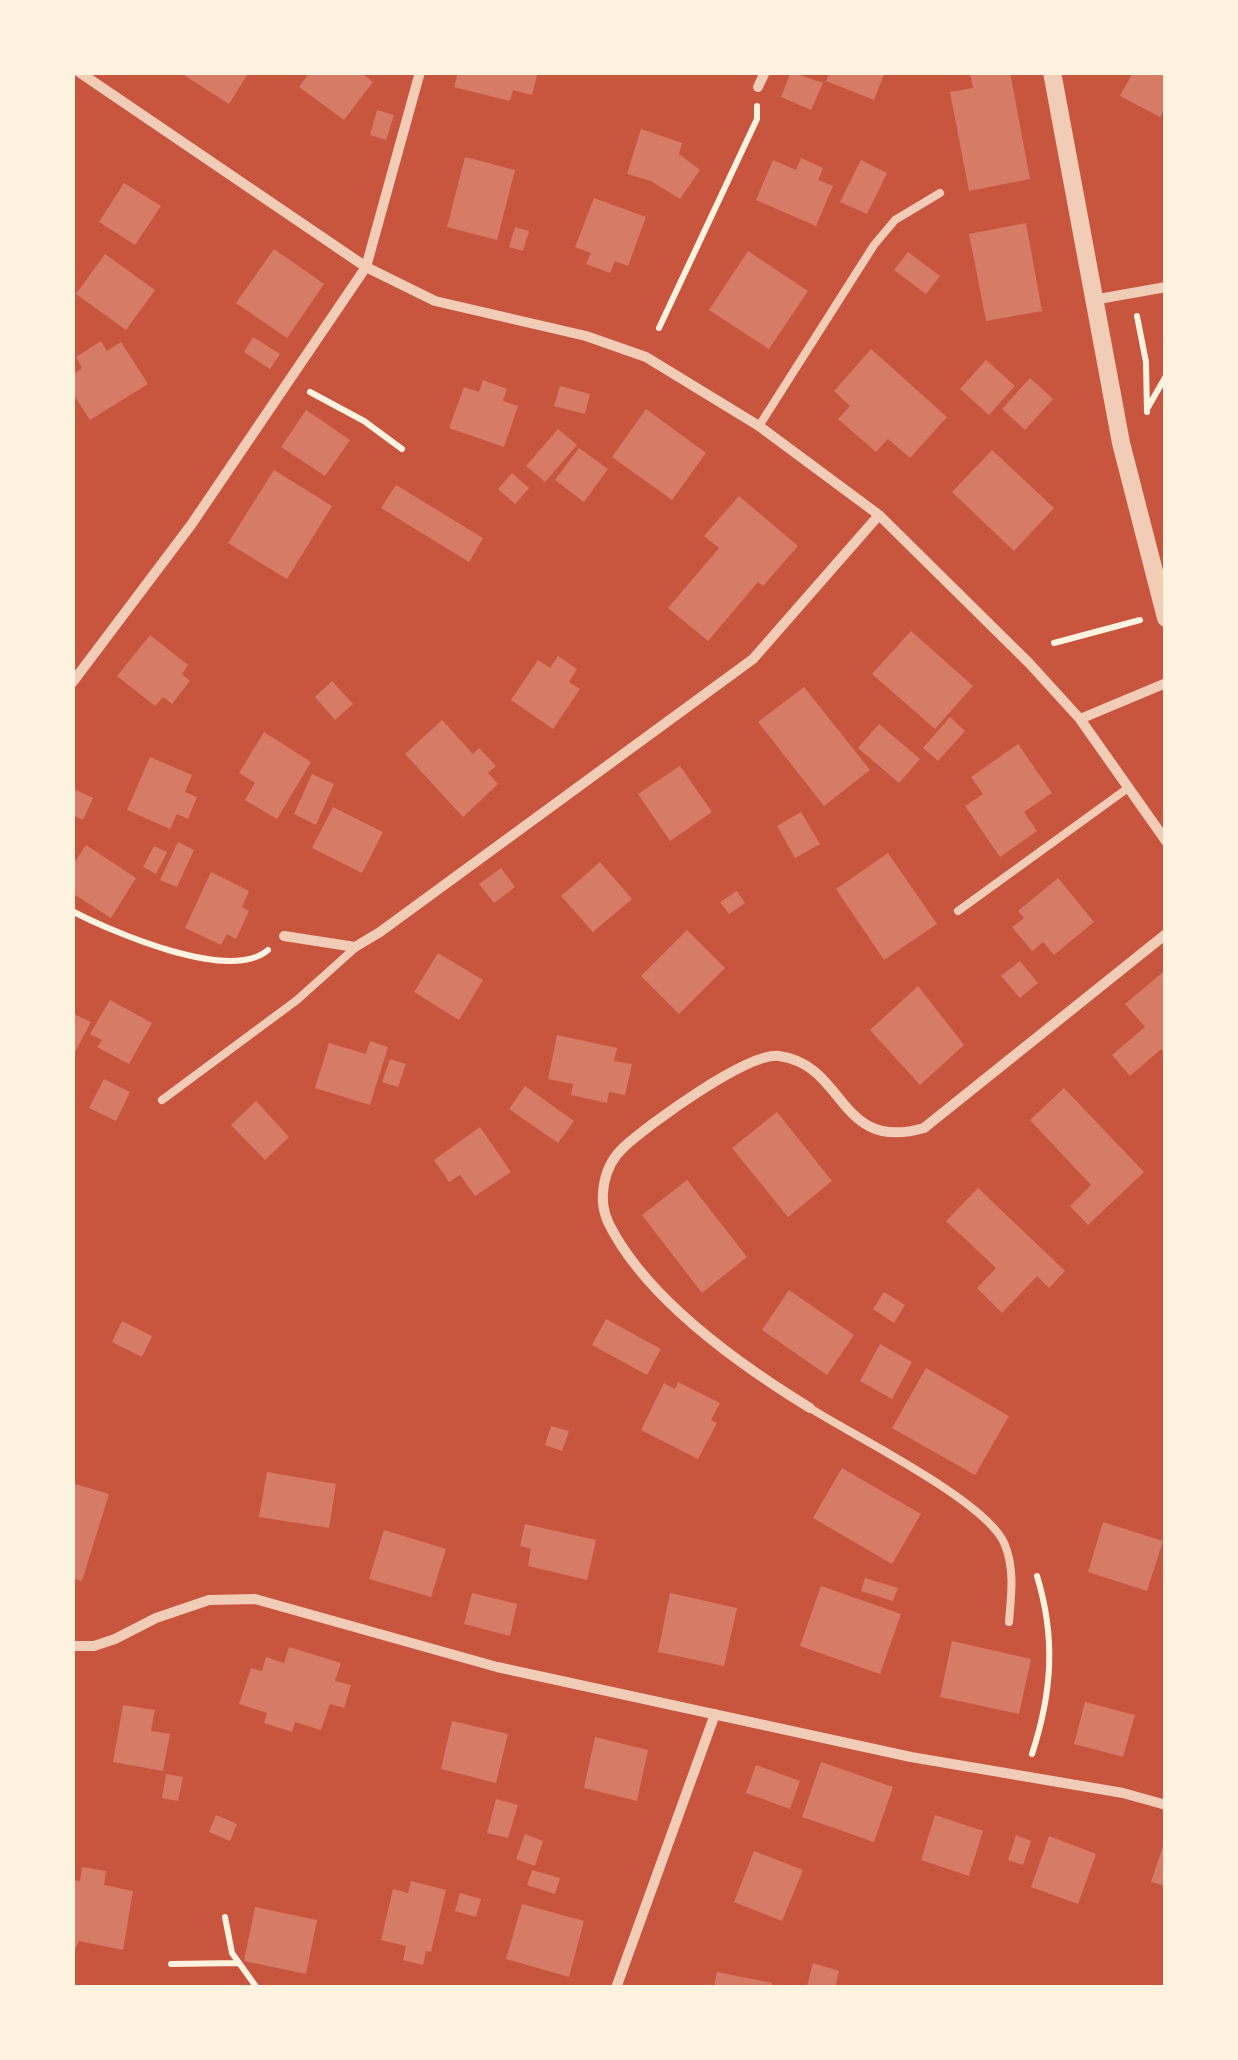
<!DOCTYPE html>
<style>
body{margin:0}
#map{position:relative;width:1238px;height:2060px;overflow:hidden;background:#c8553d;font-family:Karla,sans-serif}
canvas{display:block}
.frame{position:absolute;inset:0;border:75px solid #fff3e0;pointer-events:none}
</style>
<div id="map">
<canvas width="1238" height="2060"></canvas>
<div class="frame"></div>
</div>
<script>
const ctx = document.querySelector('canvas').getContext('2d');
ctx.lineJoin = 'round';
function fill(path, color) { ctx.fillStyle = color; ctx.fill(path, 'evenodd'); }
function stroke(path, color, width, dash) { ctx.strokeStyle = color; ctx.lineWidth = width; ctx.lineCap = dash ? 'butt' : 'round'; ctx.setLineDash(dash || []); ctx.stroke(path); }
fill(new Path2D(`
 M179,72H249L229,104Z
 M310,72H360L373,82L344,120L299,87Z
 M458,72H538L532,95L513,90L510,101L454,87Z
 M791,72L823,83L811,110L781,97Z
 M830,72H885L874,100L826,81Z
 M1010,72L1030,179L969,191L950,92L973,88L970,73Z
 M1133,72H1166V107L1160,117L1120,96Z
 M377,110L394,115L386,140L370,135Z
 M641,129L682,143L679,154L700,170L680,199L651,181L627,174Z
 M465,157L515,170L497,240L447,227Z
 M801,158L823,168L818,180L833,186L816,226L756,200L773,160L796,170Z
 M861,160L887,173L867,214L840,202Z
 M124,183L161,206L135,245L99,222Z
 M594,198L646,217L628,266L615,261L610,273L586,264L591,253L575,247Z
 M1026,223L1042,311L986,321L969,234Z
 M515,227L529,231L523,251L509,247Z
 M274,249L324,284L287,338L236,303Z
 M748,251L808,291L769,349L709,310Z
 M908,252L940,276L926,294L894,270Z
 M105,254L155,290L126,330L76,294Z
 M253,337L280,354L270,369L244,352Z
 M101,341L107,351L121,342L148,384L90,420L72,392V375L82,368L76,357Z
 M871,349L947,417L910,458L888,439L876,452L838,419L850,406L834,391Z
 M986,360L1015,386L989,415L960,389Z
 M1030,378L1053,399L1025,430L1002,409Z
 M483,380L507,389L503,401L518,406L504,447L449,428L464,387L479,392Z
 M560,386L590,394L585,414L554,406Z
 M646,409L706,453L672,500L612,457Z
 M306,410L350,440L325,476L281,447Z
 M558,429L577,445L545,482L526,466Z
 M579,448L608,469L584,502L555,480Z
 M992,450L1054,508L1014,551L952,492Z
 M274,470L332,506L287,579L228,543Z
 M512,473L529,488L515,504L498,489Z
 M396,485L483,538L469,562L381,508Z
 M739,496L798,546L763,586L758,582L708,641L668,608L719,548L704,536Z
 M911,631L973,686L935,729L872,674Z
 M150,635L188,665L182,674L190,681L172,704L163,697L155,706L117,676Z
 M558,656L577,669L569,682L580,689L553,729L511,700L538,660L550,668Z
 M332,681L353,704L335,720L315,697Z
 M804,687L870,770L824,806L758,722Z
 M950,717L965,731L938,761L923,748Z
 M442,720L473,754L479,748L496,766L488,773L498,784L463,817L405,754Z
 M879,724L920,759L899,783L858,748Z
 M264,732L311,762L277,819L245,800L255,783L239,773Z
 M1018,744L1052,793L1024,812L1037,831L1000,857L965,806L983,794L971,777Z
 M150,757L192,775L185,792L197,797L188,819L177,814L170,829L127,810Z
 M680,766L712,812L670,841L638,794Z
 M312,774L334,784L316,825L294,814Z
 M72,788L93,798L83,820L72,815Z
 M333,807L383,832L362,873L312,848Z
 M801,812L820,844L795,858L777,826Z
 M178,842L194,850L177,887L160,880Z
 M86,845L136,878L111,918L72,893V866Z
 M154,846L167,852L156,874L143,867Z
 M888,853L937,924L884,960L836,889Z
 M600,862L632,899L593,932L561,896Z
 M501,868L515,887L494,903L479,884Z
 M211,872L249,891L242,907L249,911L236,939L227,934L221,945L185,928Z
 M1058,878L1094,922L1054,955L1043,942L1032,951L1012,927L1024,918L1018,911Z
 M737,891L745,903L729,914L720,902Z
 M687,930L725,968L679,1014L641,976Z
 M438,953L483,980L459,1020L414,992Z
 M1020,961L1038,983L1020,998L1001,976Z
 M1163,972L1166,1054L1161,1049L1130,1076L1112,1055L1145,1027L1125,1004Z
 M918,986L964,1045L920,1085L870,1030Z
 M110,1000L152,1023L129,1064L97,1047L102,1040L90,1034Z
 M74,1014L91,1022L72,1058V1018Z
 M557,1035L617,1048L614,1061L632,1064L625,1095L609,1092L607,1103L571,1095L573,1084L548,1079Z
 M370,1041L388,1047L370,1105L315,1088L329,1043L366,1054Z
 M390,1059L406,1064L398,1087L382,1082Z
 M104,1079L130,1092L116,1121L89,1108Z
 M525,1086L574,1121L558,1143L509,1109Z
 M1064,1088L1144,1172L1088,1225L1070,1206L1091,1185L1030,1120Z
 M256,1101L289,1137L265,1160L231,1125Z
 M777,1112L832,1181L788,1217L732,1148Z
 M480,1127L511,1172L475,1196L460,1175L449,1182L434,1160Z
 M687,1180L747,1257L702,1293L642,1215Z
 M978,1188L1065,1271L1049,1288L1037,1276L1002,1313L977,1288L996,1268L946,1221Z
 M789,1290L854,1335L827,1375L762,1330Z
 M884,1292L905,1305L894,1323L873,1309Z
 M606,1319L661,1349L647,1375L592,1345Z
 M122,1321L152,1336L142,1357L112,1342Z
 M880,1344L912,1362L892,1399L860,1381Z
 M926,1368L1009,1416L975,1475L892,1428Z
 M678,1382L720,1403L711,1420L717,1423L698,1459L641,1430L664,1383L675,1389Z
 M551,1426L569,1431L562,1451L545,1445Z
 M842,1468L921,1514L892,1564L813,1518Z
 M267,1472L336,1484L329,1528L259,1517Z
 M72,1483L109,1494L82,1581L72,1578Z
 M1103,1522L1163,1541L1147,1591L1088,1572Z
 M525,1524L596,1540L587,1580L528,1566L531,1549L520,1546Z
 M384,1530L446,1549L431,1597L369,1579Z
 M865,1578L898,1588L893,1601L861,1591Z
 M821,1586L901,1614L880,1674L800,1646Z
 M472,1593L517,1604L510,1636L464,1624Z
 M670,1593L737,1608L724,1666L658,1652Z
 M952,1641L1031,1659L1019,1714L940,1697Z
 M289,1647L341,1663L335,1681L351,1685L344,1708L330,1704L321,1730L295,1722L292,1732L264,1723L267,1713L239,1704L251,1668L262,1671L266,1657L284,1663Z
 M1085,1702L1135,1715L1123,1757L1074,1744Z
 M123,1705L155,1710L151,1731L170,1734L163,1771L113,1762Z
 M452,1721L508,1734L496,1783L441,1769Z
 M595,1737L648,1750L637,1801L584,1788Z
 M821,1762L893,1787L874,1842L802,1817Z
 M756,1765L800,1781L790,1809L746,1793Z
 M166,1774L183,1777L178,1801L162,1798Z
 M496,1799L518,1805L508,1838L487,1833Z
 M216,1815L237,1824L230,1841L209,1832Z
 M935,1815L983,1831L969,1876L921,1860Z
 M525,1834L543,1841L535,1866L516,1859Z
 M1016,1835L1031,1841L1023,1865L1008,1860Z
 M1049,1836L1096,1854L1078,1904L1031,1887Z
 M1166,1837V1886L1151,1882Z
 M754,1851L803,1870L782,1921L734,1902Z
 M82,1867L106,1871L104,1885L133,1891L123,1950L79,1941L72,1956V1880L80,1881Z
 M532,1870L560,1878L555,1894L527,1885Z
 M411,1881L446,1890L431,1952L426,1951L423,1965L403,1960L406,1946L381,1940L393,1889L408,1893Z
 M460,1893L481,1899L476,1917L455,1911Z
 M522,1904L584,1921L569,1977L506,1959Z
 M255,1907L317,1920L306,1974L244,1961Z
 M813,1963L839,1971L835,1988L807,1986Z
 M717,1972L772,1983L771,1988H714Z`), '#d67c66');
stroke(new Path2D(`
 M1137,316L1146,362L1147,412
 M659,328L757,119V106
 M310,392L364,421L402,449
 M1147,409L1166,376
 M1054,643L1140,620
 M72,911C112,932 230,983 268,950
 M1032,1754C1052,1693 1056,1638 1037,1576
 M225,1917L232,1953L257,1988
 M171,1964L238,1963`), '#fff3e0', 6);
stroke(new Path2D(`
 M759,426L874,245L895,220L940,193
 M958,911L1128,788
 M162,1100L297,1000L355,948
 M810,1408C852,1435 989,1502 1005,1545C1015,1570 1011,1597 1009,1622`), '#f1ccb7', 8);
stroke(new Path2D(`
 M79,72L366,267L435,301L586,336L646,357L759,426L879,515L1029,663L1080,719L1166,841
 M758,87L765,72
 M1093,300L1166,287
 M72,683L191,525L366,267L420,72
 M1080,719L1166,683
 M284,936L355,947L380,932L753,659L879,515
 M810,1408C740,1365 647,1300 609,1224C597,1200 603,1166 624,1147C649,1124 748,1052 779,1056C847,1065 837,1153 924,1128L1166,934
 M72,1646H94L115,1639L156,1618L209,1600L255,1599L497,1667L911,1757L1123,1793L1166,1805
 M616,1988L715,1714`), '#f1ccb7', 10);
stroke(new Path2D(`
 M1052,72L1121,443L1166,618`), '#f1ccb7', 18);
</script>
